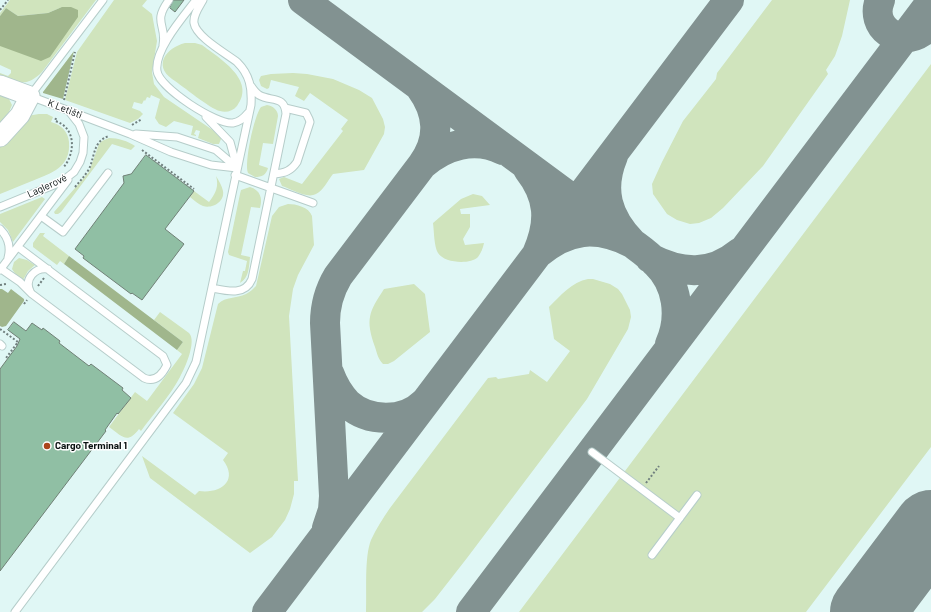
<!DOCTYPE html>
<meta charset="utf-8">
<style>
body{margin:0}
canvas{display:block;background:#e0f7f5}
</style>
<canvas width="931" height="612"></canvas>
<script>
const ctx = document.querySelector('canvas').getContext('2d');
ctx.lineJoin = 'round';
function fill(path, color) { ctx.fillStyle = color; ctx.fill(path, 'evenodd'); }
function stroke(path, color, width, dash) { ctx.strokeStyle = color; ctx.lineWidth = width; ctx.lineCap = dash ? 'butt' : 'round'; ctx.setLineDash(dash || []); ctx.stroke(path); }
function write(font, color, halo, rows, align = 'center') {
  ctx.font = font + ' Barlow,sans-serif'; ctx.lineWidth = 3; ctx.setLineDash([]); ctx.textBaseline = 'middle'; ctx.strokeStyle = halo; ctx.fillStyle = color; for (const [text, x, y, turn = 0] of rows) {
    ctx.save(); ctx.translate(x, y); ctx.rotate((+turn || 0) * Math.PI / 180); ctx.textAlign = isNaN(turn) ? turn : align; if (halo) ctx.strokeText(text, 0, 0); ctx.fillText(text, 0, 0); ctx.restore();
  }
}
fill(new Path2D(`
 M10,0H96L42,72C26,88 19,82 0,76V73L8,76L11,73V70L0,65V46L62,7L48,13L18,16L6,8L0,16V13Z
 M114,0H147L142,6L152,14L157,41L152,72L154,84L164,97L220,135L221,139L219,144H213L198,138L200,131L196,130L194,134L196,135V136L191,135L193,126L174,121L166,127L159,124L155,118L160,99L151,95L150,98L147,97L145,101L144,100L142,104L134,102L132,108L140,111L143,114L138,119L130,123L65,100L77,52Z
 M772,0H850L842,36L835,56L826,70L828,74L763,166L723,208L711,218L699,223L690,224L677,220L667,214L653,194L652,184L662,162L683,121L716,79L717,73Z
 M185,43H195L202,45C219,58 257,80 237,106C233,111 226,113 220,111C210,109 183,86 172,79C153,65 166,48 185,43Z
 M931,64V447L806,612H519Z
 M293,73L307,74L333,79L359,90L372,98L383,119L385,127L384,134L364,170L333,174C328,180 323,191 316,194C307,199 291,189 282,186L279,179L284,177L302,184L343,131L341,129L348,120L310,93L304,101L295,96L299,87L271,80L269,88L267,89L261,86L259,80L261,76L271,74Z
 M0,94L9,99L12,105L9,112L0,123Z
 M267,105C273,106 278,110 278,116L273,144L263,143L259,165L268,168C266,175 262,177 255,177L248,173C244,163 254,116 261,107Z
 M39,114H47L53,117L51,122C61,125 68,131 69,142C71,167 52,173 32,181C21,185 11,190 0,194V143L27,116Z
 M109,138C118,138 128,141 135,146L131,150L112,144L61,212L58,214H55L54,212L89,172L99,144L102,141Z
 M216,176C219,181 222,186 223,191C225,202 212,209 203,206C198,204 194,200 190,197L194,191L209,202C216,193 219,186 216,176Z
 M250,187C260,190 263,198 260,208L251,207L241,255L250,257C249,267 249,278 240,283L243,271H245L247,261L229,255L228,252L240,194L241,190Z
 M473,194L482,196L490,205L460,209L461,214H470V227L463,239L465,245L484,243C483,248 481,253 478,257C470,265 444,263 438,253C434,247 434,230 433,223L461,199Z
 M42,197L45,199L13,242L8,230L0,222V214Z
 M288,204C296,204 309,207 312,216L314,245L298,275L293,289L289,316L298,481H294V494L290,509L285,520L272,537L250,553L150,478L142,456L195,495L199,491C220,494 239,481 223,460L228,453L173,413L194,384L202,368L218,304C226,296 236,299 246,294C250,292 253,289 256,286L272,216L279,207Z
 M40,233H45L43,236L69,256L64,264L60,261L57,265L33,247V243Z
 M19,258L27,260L35,265L28,271L23,280L16,275L12,269L14,262Z
 M588,279H593L610,284L618,289L622,294L630,310L631,317L628,329L587,399L467,558L435,599L422,612H366C367,592 364,558 371,540C376,529 383,518 390,508L488,378L496,377L498,379L529,374L530,370L547,382L570,351L554,339L549,307C560,296 572,282 588,279Z
 M414,284L425,294L430,332L394,361L388,364H383C378,359 377,353 375,347C365,319 369,312 384,289Z
 M160,312L189,333C197,341 185,368 180,377C170,396 154,413 141,431L139,429C127,445 122,436 109,427L135,392L147,401L182,354L177,350L183,342L154,320Z`), '#d0e4bd');
fill(new Path2D(`
 M62,7H71L78,10V17L50,57L41,61L0,46V16L6,8L18,16L48,13Z
 M74,51L63,99L43,93V92Z
 M69,256L183,342L177,350L64,264Z
 M0,289H2L8,293L11,289L24,299V301L6,326L2,327L0,326Z`), '#a0b68c');
stroke(new Path2D(`
 M303,0L632,243C640,249 649,255 656,263C678,284 682,317 670,344
 M880,0C869,27 899,48 922,32
 M422,165C444,145 475,136 503,150
 M528,169C550,197 551,222 537,254C568,228 596,225 632,243C607,217 599,190 613,156
 M650,258C681,274 711,276 739,253
 M329,373C333,384 339,395 348,404C368,422 404,423 424,403
 M327,528L333,510L334,496L325,323C325,306 329,291 338,276L422,165C441,139 439,113 420,87
 M267,612L729,0
 M471,612L931,2`), '#829291', 30);
stroke(new Path2D(`
 M867,612L931,527`), '#829291', 74);
const building = new Path2D(`
 M174,0H184L175,12L170,8Z
 M146,155L194,191L165,229L184,244L142,300L132,293L131,294L83,258L84,256L75,249L124,183L123,176L131,174Z
 M14,322L26,331L32,323L42,330L43,328L60,341L59,343L89,366L91,364L123,388L122,390L131,398L118,414L117,413L105,430L106,431L0,571V369L17,346L20,339L8,330Z`);
fill(building, '#90bfa4');
stroke(building, '#708076', 1);
const lane = new Path2D(`
 M103,0L30,96L130,134L171,152L211,165L237,168
 M196,0C183,17 154,50 157,71C159,88 217,125 233,123C239,122 244,118 248,113
 M163,45C167,24 152,23 169,0
 M206,117L230,142L236,164
 M136,134L177,137L216,150L237,168
 M274,174C285,173 291,171 297,162L310,122L309,119L306,113L285,108
 M235,175L313,203
 M0,207L61,182L74,172L80,162L83,153L84,137L79,124L68,110
 M41,216L63,232L108,173
 M0,229C8,237 11,247 8,258
 M1,269L20,282L32,294L144,378C155,383 162,375 167,365L163,356L18,247
 M0,270L68,180
 M212,288C227,291 245,296 252,279L286,114C285,95 271,102 259,95C256,93 253,89 251,86
 M30,291C24,279 35,267 48,269
 M0,344L2,346
 M592,452L680,518
 M652,555L697,495
 M15,612L186,383L196,362L251,105C252,88 250,75 237,62C227,54 196,37 194,23C193,15 199,7 203,0`);
const secondary = new Path2D(`
 M0,85L30,96
 M0,137L20,115L30,96`);
stroke(lane, '#b6cdca', 9);
stroke(secondary, '#b6cdca', 21);
stroke(new Path2D(`
 M0,10L8,0
 M64,100L75,52
 M56,118L55,121C76,127 76,153 63,168
 M132,125L142,119
 M142,150L194,189
 M75,187C80,181 85,176 89,169C95,156 93,141 109,136
 M0,285L6,284
 M38,286L44,278
 M24,304L27,300
 M0,329L18,342L6,358
 M646,483L659,466`), '#71807f', 2, [2, 2]);
stroke(lane, '#fff', 7);
stroke(secondary, '#fff', 19);
for (const [x, y, r, color] of [
 [47,446,4,"#ab451b"]
]) { const dot = new Path2D(); dot.arc(x, y, r, 0, 2 * Math.PI); ctx.fillStyle = color; ctx.fill(dot); stroke(dot, '#fff', 1.5); }
write('10px', '#091110', '#fff', [
 ["K Letišti",65,109,21],
 ["Laglerové",47,186,-25]
]);
write('bold 10px', '#091110', '#fff', [
 ["Cargo Terminal 1",55,446]
], 'left');
</script>
